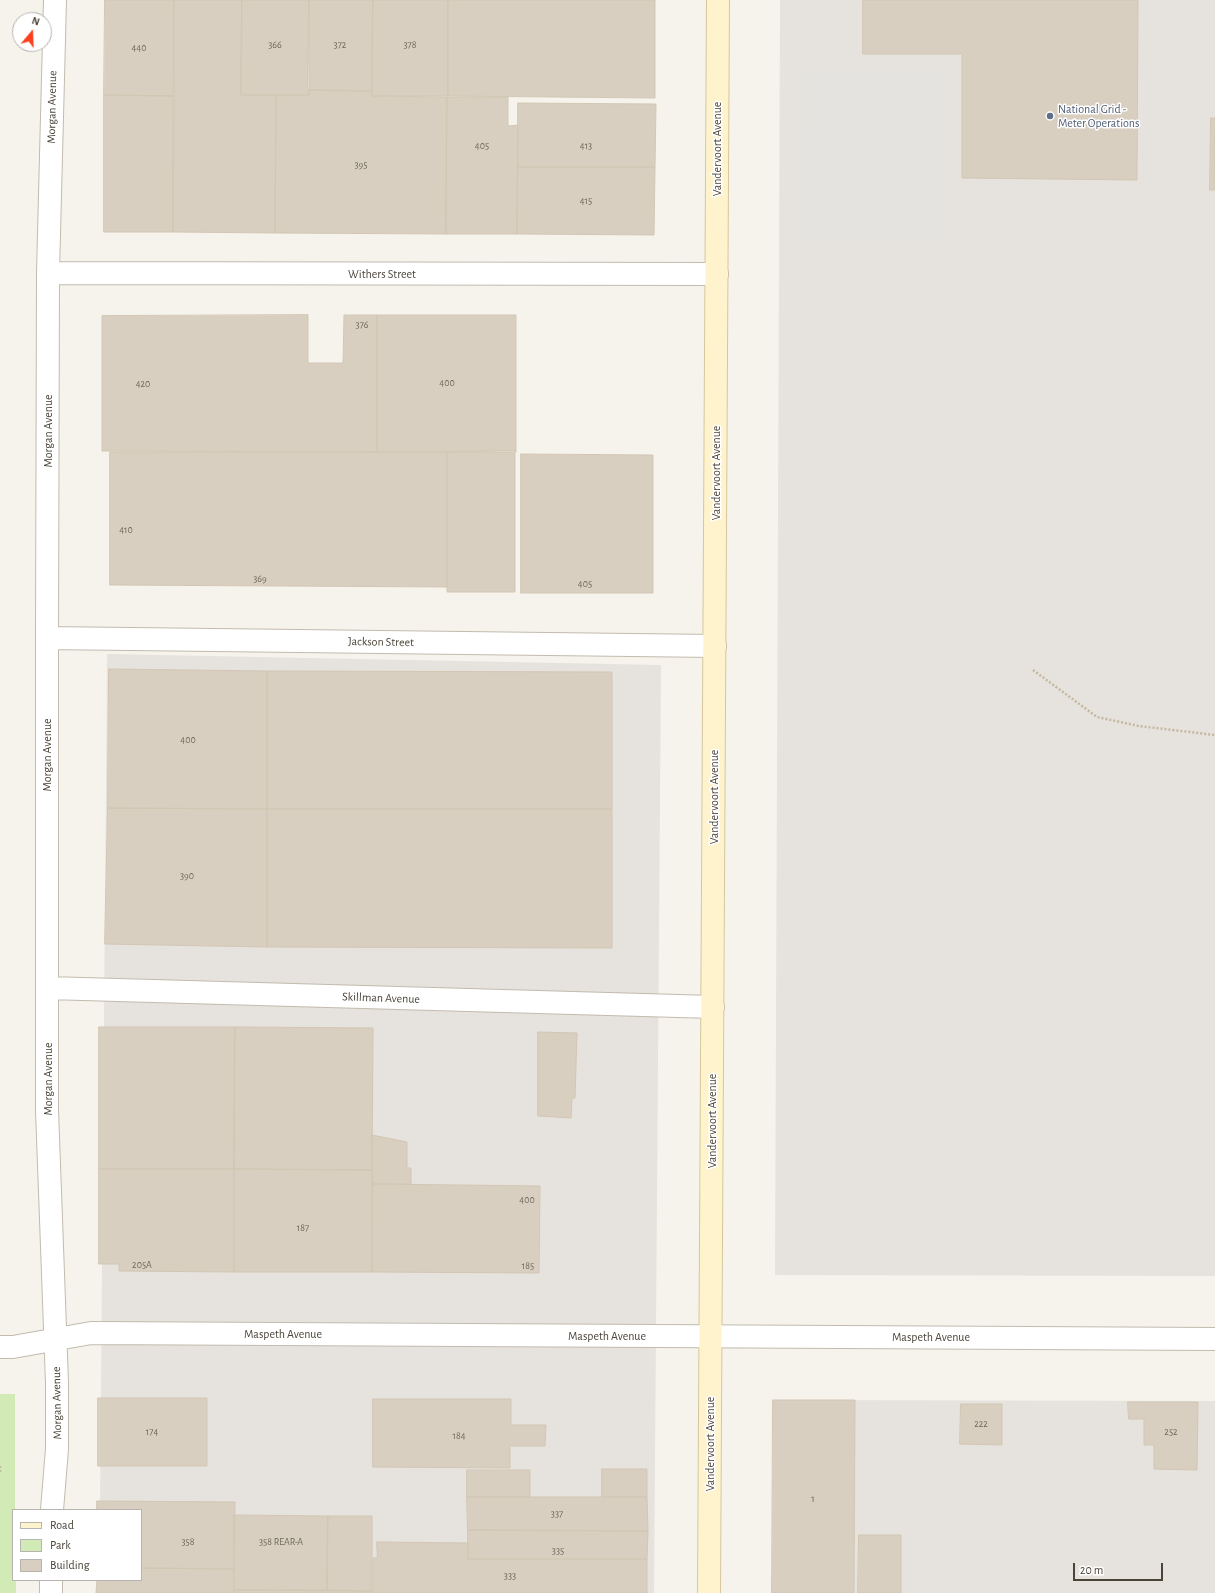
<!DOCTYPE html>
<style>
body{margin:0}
#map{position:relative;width:1215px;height:1593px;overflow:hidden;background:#f6f3ec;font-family:"Alegreya Sans",sans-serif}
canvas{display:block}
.legend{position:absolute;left:12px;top:1509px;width:130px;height:72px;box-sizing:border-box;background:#fff;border:1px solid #b7b4b0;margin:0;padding:5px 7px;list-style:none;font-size:12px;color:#4b4439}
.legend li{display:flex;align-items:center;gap:8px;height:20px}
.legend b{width:20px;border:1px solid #b7b4b0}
.north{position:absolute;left:12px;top:12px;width:40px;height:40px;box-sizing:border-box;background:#fff;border:1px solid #b7b4b0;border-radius:50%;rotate:19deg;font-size:11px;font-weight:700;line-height:16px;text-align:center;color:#4b4439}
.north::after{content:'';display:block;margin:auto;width:14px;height:18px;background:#fc3f1d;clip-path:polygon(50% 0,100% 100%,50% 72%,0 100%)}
.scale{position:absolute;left:1073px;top:1563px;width:90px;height:18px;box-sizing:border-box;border:2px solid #4b4439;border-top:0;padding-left:5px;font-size:12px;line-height:14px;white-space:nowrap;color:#4b4439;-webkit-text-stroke:3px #fff;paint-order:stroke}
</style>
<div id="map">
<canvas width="1215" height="1593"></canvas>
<ul class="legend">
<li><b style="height:5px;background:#fff3cd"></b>Road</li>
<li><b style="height:11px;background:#d2eab5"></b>Park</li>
<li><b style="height:11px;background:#d8cfc1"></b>Building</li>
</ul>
<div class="north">N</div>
<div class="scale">20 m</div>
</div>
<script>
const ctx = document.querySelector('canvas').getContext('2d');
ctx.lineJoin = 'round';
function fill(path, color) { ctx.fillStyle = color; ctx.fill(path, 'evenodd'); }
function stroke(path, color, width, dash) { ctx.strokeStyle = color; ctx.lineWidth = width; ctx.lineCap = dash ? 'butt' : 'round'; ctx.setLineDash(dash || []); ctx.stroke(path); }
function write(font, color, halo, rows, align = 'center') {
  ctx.font = font + ' "Alegreya Sans",sans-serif'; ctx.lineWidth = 3; ctx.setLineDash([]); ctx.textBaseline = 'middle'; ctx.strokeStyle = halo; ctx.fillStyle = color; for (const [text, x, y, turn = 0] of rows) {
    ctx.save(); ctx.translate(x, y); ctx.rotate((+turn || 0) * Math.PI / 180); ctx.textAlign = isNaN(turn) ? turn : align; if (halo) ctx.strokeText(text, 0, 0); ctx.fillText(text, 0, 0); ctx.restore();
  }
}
fill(new Path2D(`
 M780,0H1215V1276L775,1275Z
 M107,654L661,665L654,1593H99L141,1580V1510H100Z
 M773,1400L1215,1401V1593H772Z`), '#e6e2dd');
fill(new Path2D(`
 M0,1394H15V1510H13V1580H16V1593H0Z`), '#d2eab5');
fill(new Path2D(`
 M803,67L943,69L941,242L801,240Z`), '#e5e3e0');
const building = new Path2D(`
 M105,0H174V96L104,95Z
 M174,0H242L241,95H276L275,233L173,232Z
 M242,0H309V95H241Z
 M309,0H373L372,91L308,90Z
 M373,0H448V96H372Z
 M448,0H655V98L448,96Z
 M863,0H1138L1137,180L962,178V54H863Z
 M308,90L372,91V96L447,97L446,234L275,233L276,95H309Z
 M104,95L174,96L173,232H104Z
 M447,97H508V126L518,125L517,234H446Z
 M518,103L656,104L655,167H518Z
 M1211,118H1215V190H1210Z
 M518,167H655L654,235L517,234Z
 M308,315V363H343L344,315H377V452L102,451V316Z
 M377,315H516V452H377Z
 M515,451V592H447V452Z
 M110,452H447V587L110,585Z
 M521,454L653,455V593H521Z
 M109,669L267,671V809L108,808Z
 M267,671L612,672V809H267Z
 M108,808L267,809V947L105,944Z
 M267,809H612V948L267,947Z
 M99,1027H235L234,1169H99Z
 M235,1027L373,1028L372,1170L234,1169Z
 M538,1032L577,1033L575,1098H572L571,1118L538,1116Z
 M372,1135L407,1142V1168H411V1184H373Z
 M99,1169H234V1272L119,1271V1264H99Z
 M234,1169L372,1170V1272H234Z
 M373,1184L540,1186L539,1273L372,1272Z
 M98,1398H207V1466H98Z
 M373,1399H511V1425H546L545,1446H510V1468L373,1467Z
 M773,1400H855L854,1593H772Z
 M1128,1402H1198L1197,1470L1154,1469V1445H1144V1419H1129Z
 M961,1404H1002V1445L960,1444Z
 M602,1469H647V1497H602Z
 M467,1470H530V1497H467Z
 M467,1497H647L648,1531L468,1530Z
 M97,1501L235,1502L234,1569L141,1568V1510H97Z
 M234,1515L328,1516L327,1590H234Z
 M328,1516H372V1591L327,1590Z
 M468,1530L648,1531L647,1559H468Z
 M859,1535H901V1593H858Z
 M377,1542L468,1543V1559H647V1593H373V1558H377Z
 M141,1568L234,1569V1593H96L97,1580H141Z
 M234,1590L372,1591V1593H234Z`);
fill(building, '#d8cfc1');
stroke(building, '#d3c7b4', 1);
const street = new Path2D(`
 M48,273L717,274
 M47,638L715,646
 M48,988L713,1007
 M0,1347H13L91,1333L1215,1339
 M52,1510L57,1449V1383L47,1110V638L48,273L55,0
 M51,1593V1580`);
const secondary = new Path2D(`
 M709,1593L718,0`);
stroke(street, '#c2bbae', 24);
stroke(secondary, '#d6c79b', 24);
stroke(new Path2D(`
 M1033,670L1097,717L1139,726L1215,735
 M0,1466V1472`), '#c4b79f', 2.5, [2, 2]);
stroke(street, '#fff', 22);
stroke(secondary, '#fff3cd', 22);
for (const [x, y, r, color] of [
 [1050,116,4,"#5c6f8a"]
]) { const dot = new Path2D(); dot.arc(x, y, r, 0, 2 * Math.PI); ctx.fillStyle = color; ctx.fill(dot); stroke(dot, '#fff', 1.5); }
write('10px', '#6e675b', null, [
 ["366",275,45],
 ["372",340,45],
 ["378",410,45],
 ["440",139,48],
 ["405",482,146],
 ["413",586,146],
 ["395",361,165],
 ["415",586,201],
 ["376",362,325],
 ["400",447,383],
 ["420",143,384],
 ["410",126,530],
 ["369",260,579],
 ["405",585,584],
 ["400",188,740],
 ["390",187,876],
 ["400",527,1200],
 ["187",303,1228],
 ["205A",142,1265],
 ["185",528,1266],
 ["222",981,1424],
 ["174",152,1432],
 ["252",1171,1432],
 ["184",459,1436],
 ["1",813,1499],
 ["337",557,1514],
 ["358",188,1542],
 ["358 REAR-A",281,1542],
 ["335",558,1551],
 ["333",510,1576]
]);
write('12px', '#4b4439', '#fff', [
 ["Morgan Avenue",52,107,-89],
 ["Vandervoort Avenue",717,149,-90],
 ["Withers Street",382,274],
 ["Morgan Avenue",48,431,-90],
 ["Vandervoort Avenue",716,473,-90],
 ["Jackson Street",381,642,1],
 ["Morgan Avenue",47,755,-90],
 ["Vandervoort Avenue",714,797,-90],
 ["Skillman Avenue",381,998,2],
 ["Morgan Avenue",48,1079,-90],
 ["Vandervoort Avenue",712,1121,-90],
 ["Maspeth Avenue",283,1334],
 ["Maspeth Avenue",607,1336],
 ["Maspeth Avenue",931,1337],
 ["Morgan Avenue",57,1403,-91],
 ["Vandervoort Avenue",710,1444,-90]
]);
write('12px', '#4e5e75', '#fff', [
 ["National Grid -",1058,109],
 ["Meter Operations",1058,123]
], 'left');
</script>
